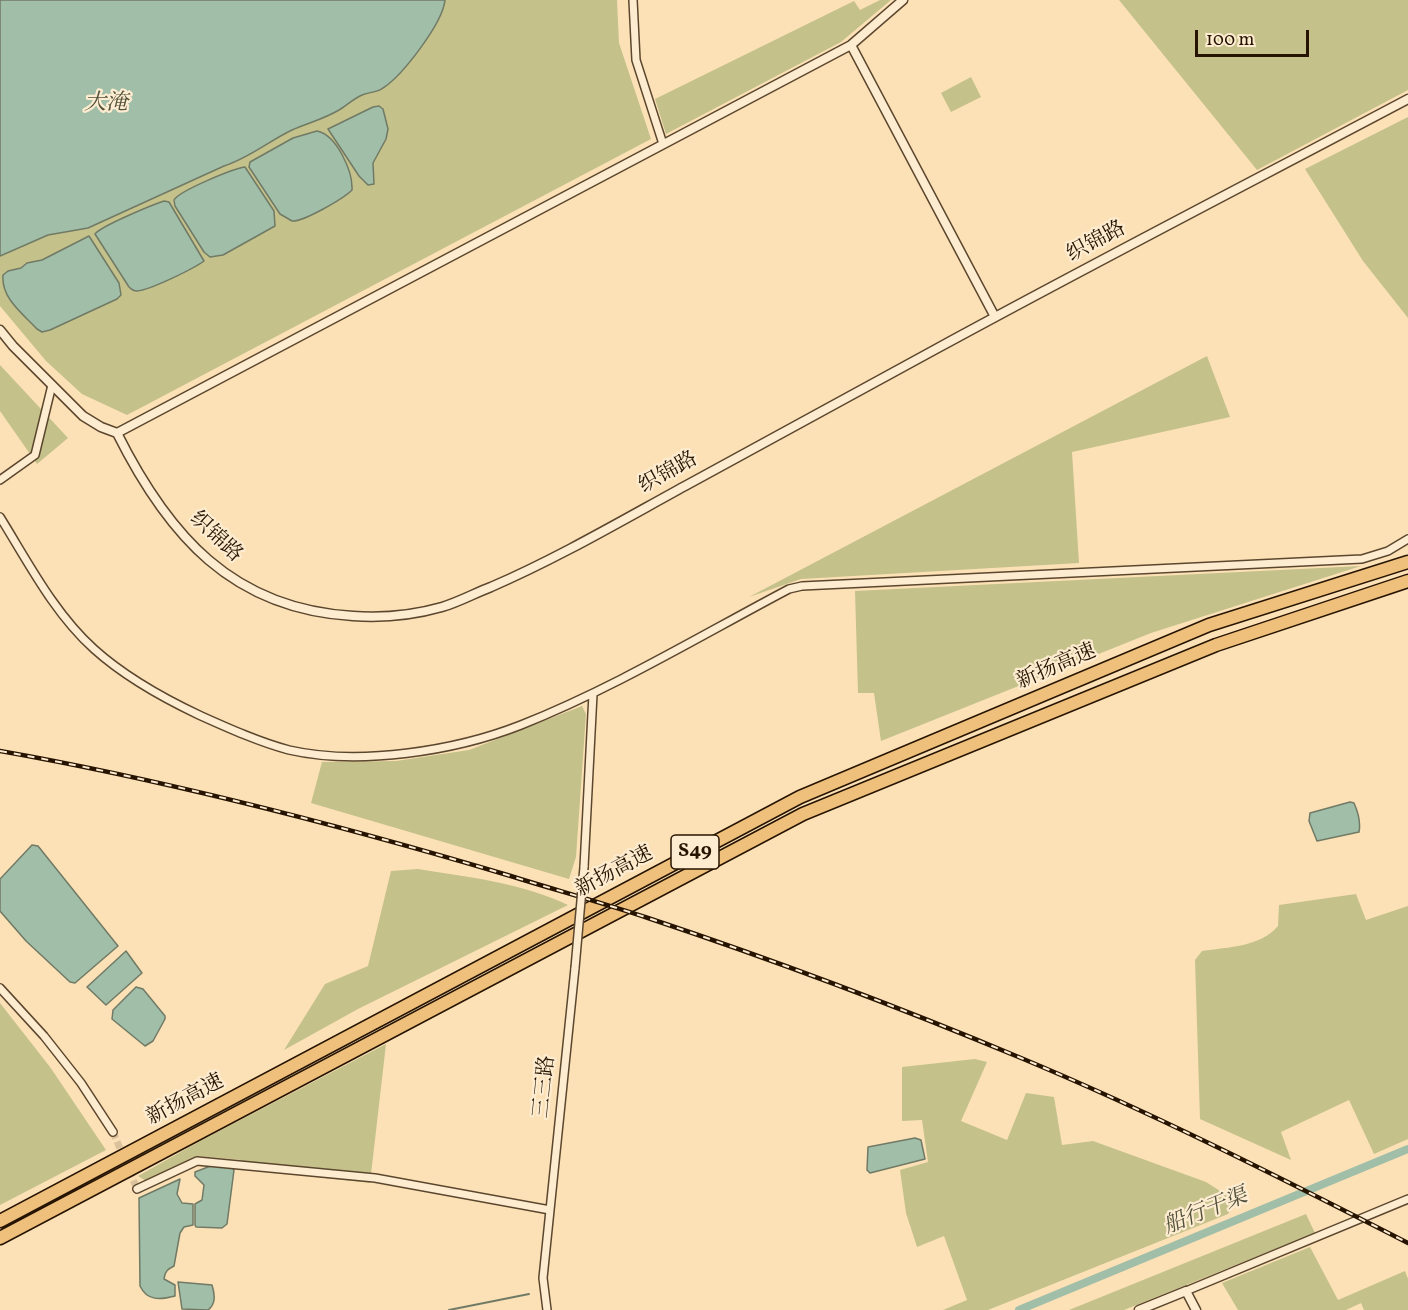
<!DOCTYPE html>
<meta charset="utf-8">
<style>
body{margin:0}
#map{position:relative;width:1408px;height:1310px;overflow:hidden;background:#fce1b7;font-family:Vollkorn,serif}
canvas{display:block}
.scale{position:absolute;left:1195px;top:30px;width:114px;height:27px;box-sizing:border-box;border:3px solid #271400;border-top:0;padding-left:8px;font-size:18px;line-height:21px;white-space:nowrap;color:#271400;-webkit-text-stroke:4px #fdecd0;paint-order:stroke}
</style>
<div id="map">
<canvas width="1408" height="1310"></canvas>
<div class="scale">100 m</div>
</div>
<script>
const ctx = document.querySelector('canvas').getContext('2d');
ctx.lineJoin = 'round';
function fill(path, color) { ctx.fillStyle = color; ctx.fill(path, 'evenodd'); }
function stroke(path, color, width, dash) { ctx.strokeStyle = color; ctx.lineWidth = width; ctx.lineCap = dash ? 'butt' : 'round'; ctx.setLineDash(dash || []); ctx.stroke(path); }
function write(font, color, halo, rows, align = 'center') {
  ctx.font = font + ' Vollkorn,"Noto Serif SC",serif'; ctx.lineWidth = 4.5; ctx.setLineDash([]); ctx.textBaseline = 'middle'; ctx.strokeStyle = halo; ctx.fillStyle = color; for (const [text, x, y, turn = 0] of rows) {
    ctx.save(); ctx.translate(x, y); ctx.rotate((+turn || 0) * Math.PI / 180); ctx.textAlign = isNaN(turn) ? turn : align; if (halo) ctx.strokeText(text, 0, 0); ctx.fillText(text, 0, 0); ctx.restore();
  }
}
fill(new Path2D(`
 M0,0H617L619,43L651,139L127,415L82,394L46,361L0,306Z
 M880,0H891L841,42L666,134L655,99L854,1L860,10Z
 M1119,0H1408V90L1257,170Z
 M971,77L981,97L951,112L941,93Z
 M1408,117V318L1363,261L1305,169Z
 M1207,356L1230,417L1072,452L1079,563L801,579L749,597Z
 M0,365L68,438L37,464L0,411Z
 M1361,566L1151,633L881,741L874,693H858L855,591Z
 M582,706L586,714L576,857L569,879L311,803L322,762L396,761L469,750Z
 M418,869C468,877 522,883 568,905L358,1009L284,1050L325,984L368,966L391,871Z
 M1356,894L1366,920L1408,906V1139L1374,1154L1349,1100L1281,1132L1291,1160L1200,1119L1195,960L1202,951C1229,947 1260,947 1278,926L1279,905Z
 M0,1003L50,1067L106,1150L0,1205Z
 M386,1044L370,1183L243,1169L242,1160L198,1156L146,1181L138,1176L202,1140Z
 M975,1059L987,1062L961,1121L1007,1140L1026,1093L1054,1097L1062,1145L1093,1141L1206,1182L1228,1196L1234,1204L1228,1214L988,1310H943L967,1300L944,1236L917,1247L906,1213L900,1170L928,1162L922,1120L902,1121V1067Z
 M1306,1214L1315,1233L1124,1310H1069Z
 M1310,1247L1338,1300L1405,1271L1408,1279V1310H1364L1361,1303L1346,1310H1238L1222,1283Z`), '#c4c18b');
const water = new Path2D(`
 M0,0H445C443,23 402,76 383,88C377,93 368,92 362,95C353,99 346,106 339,110C324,119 308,123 292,130C269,141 249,158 224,166L88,228L48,235L0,256Z
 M379,106L383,109L388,129L386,139L373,163L374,184L368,185L359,176L328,129L373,107Z
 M317,131C337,135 353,172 352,190C343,199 303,222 292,221L280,214L249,167L250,162L293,138Z
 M245,167L274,211L275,226L223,255L210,257L204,252L175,206L174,200C179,191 232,169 245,167Z
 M164,201L169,202L204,261C193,269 150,290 137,291C132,291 133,290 129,287L95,234C101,226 152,205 164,201Z
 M89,236L119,283L121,295L117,299L50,330L42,332L37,329C22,313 1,298 3,275L8,271L21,268L27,263L42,260Z
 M1350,802L1354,803C1358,812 1361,822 1359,832L1317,841L1309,821L1310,813Z
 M32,845L38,846L118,946L75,983L70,982L26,941L0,911V879Z
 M126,951L142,973L106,1005L87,987Z
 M136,987L143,989L165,1016V1019L153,1041L145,1046L112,1019L113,1010Z
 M915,1138L921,1140L925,1159L870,1173L867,1170L868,1147Z
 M213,1165L231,1166L234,1170L227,1224L222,1228L196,1227L195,1225V1204L202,1200L204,1185L195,1176V1172Z
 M180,1179L177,1194L182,1203L193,1204V1225L184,1227L180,1233L174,1266C168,1269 165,1271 164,1279L175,1285V1296C160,1300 147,1301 140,1286L139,1198Z
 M178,1282L212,1285C215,1295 216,1304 208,1310L182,1309Z`);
fill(water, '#a0bea8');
stroke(water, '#707a65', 1.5);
stroke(new Path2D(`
 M449,1310L529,1294`), '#707a65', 2);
stroke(new Path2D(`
 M1019,1310L1408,1149`), '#a0bea8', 8);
stroke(new Path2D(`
 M113,1132L137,1189`), '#dcc29c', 7, [7, 3.5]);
const minor = new Path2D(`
 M633,0L636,60L663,144
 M0,480L35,455L52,385
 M0,517C28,562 54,613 94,649C125,677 161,697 199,715C228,728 259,742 289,750C359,766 455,751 521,725C614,688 700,636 789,589L802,586L1362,559L1388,551L1408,539
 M584,867L593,694
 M0,988L44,1036L81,1083L113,1132
 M137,1189L197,1161L375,1178L550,1210
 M1186,1291L1408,1199
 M547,1310L543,1278L575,968`);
const tertiary = new Path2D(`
 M851,45L995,317
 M0,330L13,346L83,416L101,427L117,433C168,535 232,609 353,616C382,618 414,615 442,607C459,602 475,593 491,587C558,558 621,521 685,486C768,440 852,395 936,349C1092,264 1251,182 1408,99
 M117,433L851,45L903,0
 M1139,1310L1186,1291L1196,1310`);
const motorway = new Path2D(`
 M0,1221L800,797L1209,625L1408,562
 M0,1238L803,814L1216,645L1408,581`);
stroke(minor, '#5c472e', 10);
stroke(tertiary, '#5c472e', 11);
stroke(motorway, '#271400', 15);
stroke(minor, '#fdecd0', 7);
stroke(tertiary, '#fdecd0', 8);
stroke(motorway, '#eec07c', 12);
const rail = new Path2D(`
 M0,751C170,781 339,825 504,874C552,889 600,902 648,918C774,960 899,1007 1021,1058C1153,1113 1281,1178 1408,1243`);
stroke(rail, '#271400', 4.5);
stroke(rail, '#fdecd0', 2, [7]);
const minorBridge = new Path2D(`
 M575,968L584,867`);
stroke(minorBridge, '#5c472e', 10, []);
stroke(minorBridge, '#fdecd0', 7);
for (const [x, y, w] of [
 [695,852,48]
]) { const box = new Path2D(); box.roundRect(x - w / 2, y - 17, w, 34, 4.5); ctx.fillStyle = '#fdecd0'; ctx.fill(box); stroke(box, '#271400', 1.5); }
write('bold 20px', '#271400', null, [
 ["S49",695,852]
]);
write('21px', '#271400', '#fdecd0', [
 ["织锦路",1097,243,-28],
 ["织锦路",669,474,-29],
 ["织锦路",215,538,43],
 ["新扬高速",1057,668,-23],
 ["新扬高速",615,873,-28],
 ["三三路",546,1087,-84],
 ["新扬高速",186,1101,-28]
]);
write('italic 22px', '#51503b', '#fdecd0', [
 ["大淹",106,105],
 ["船行干渠",1206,1213,-22]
]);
</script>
